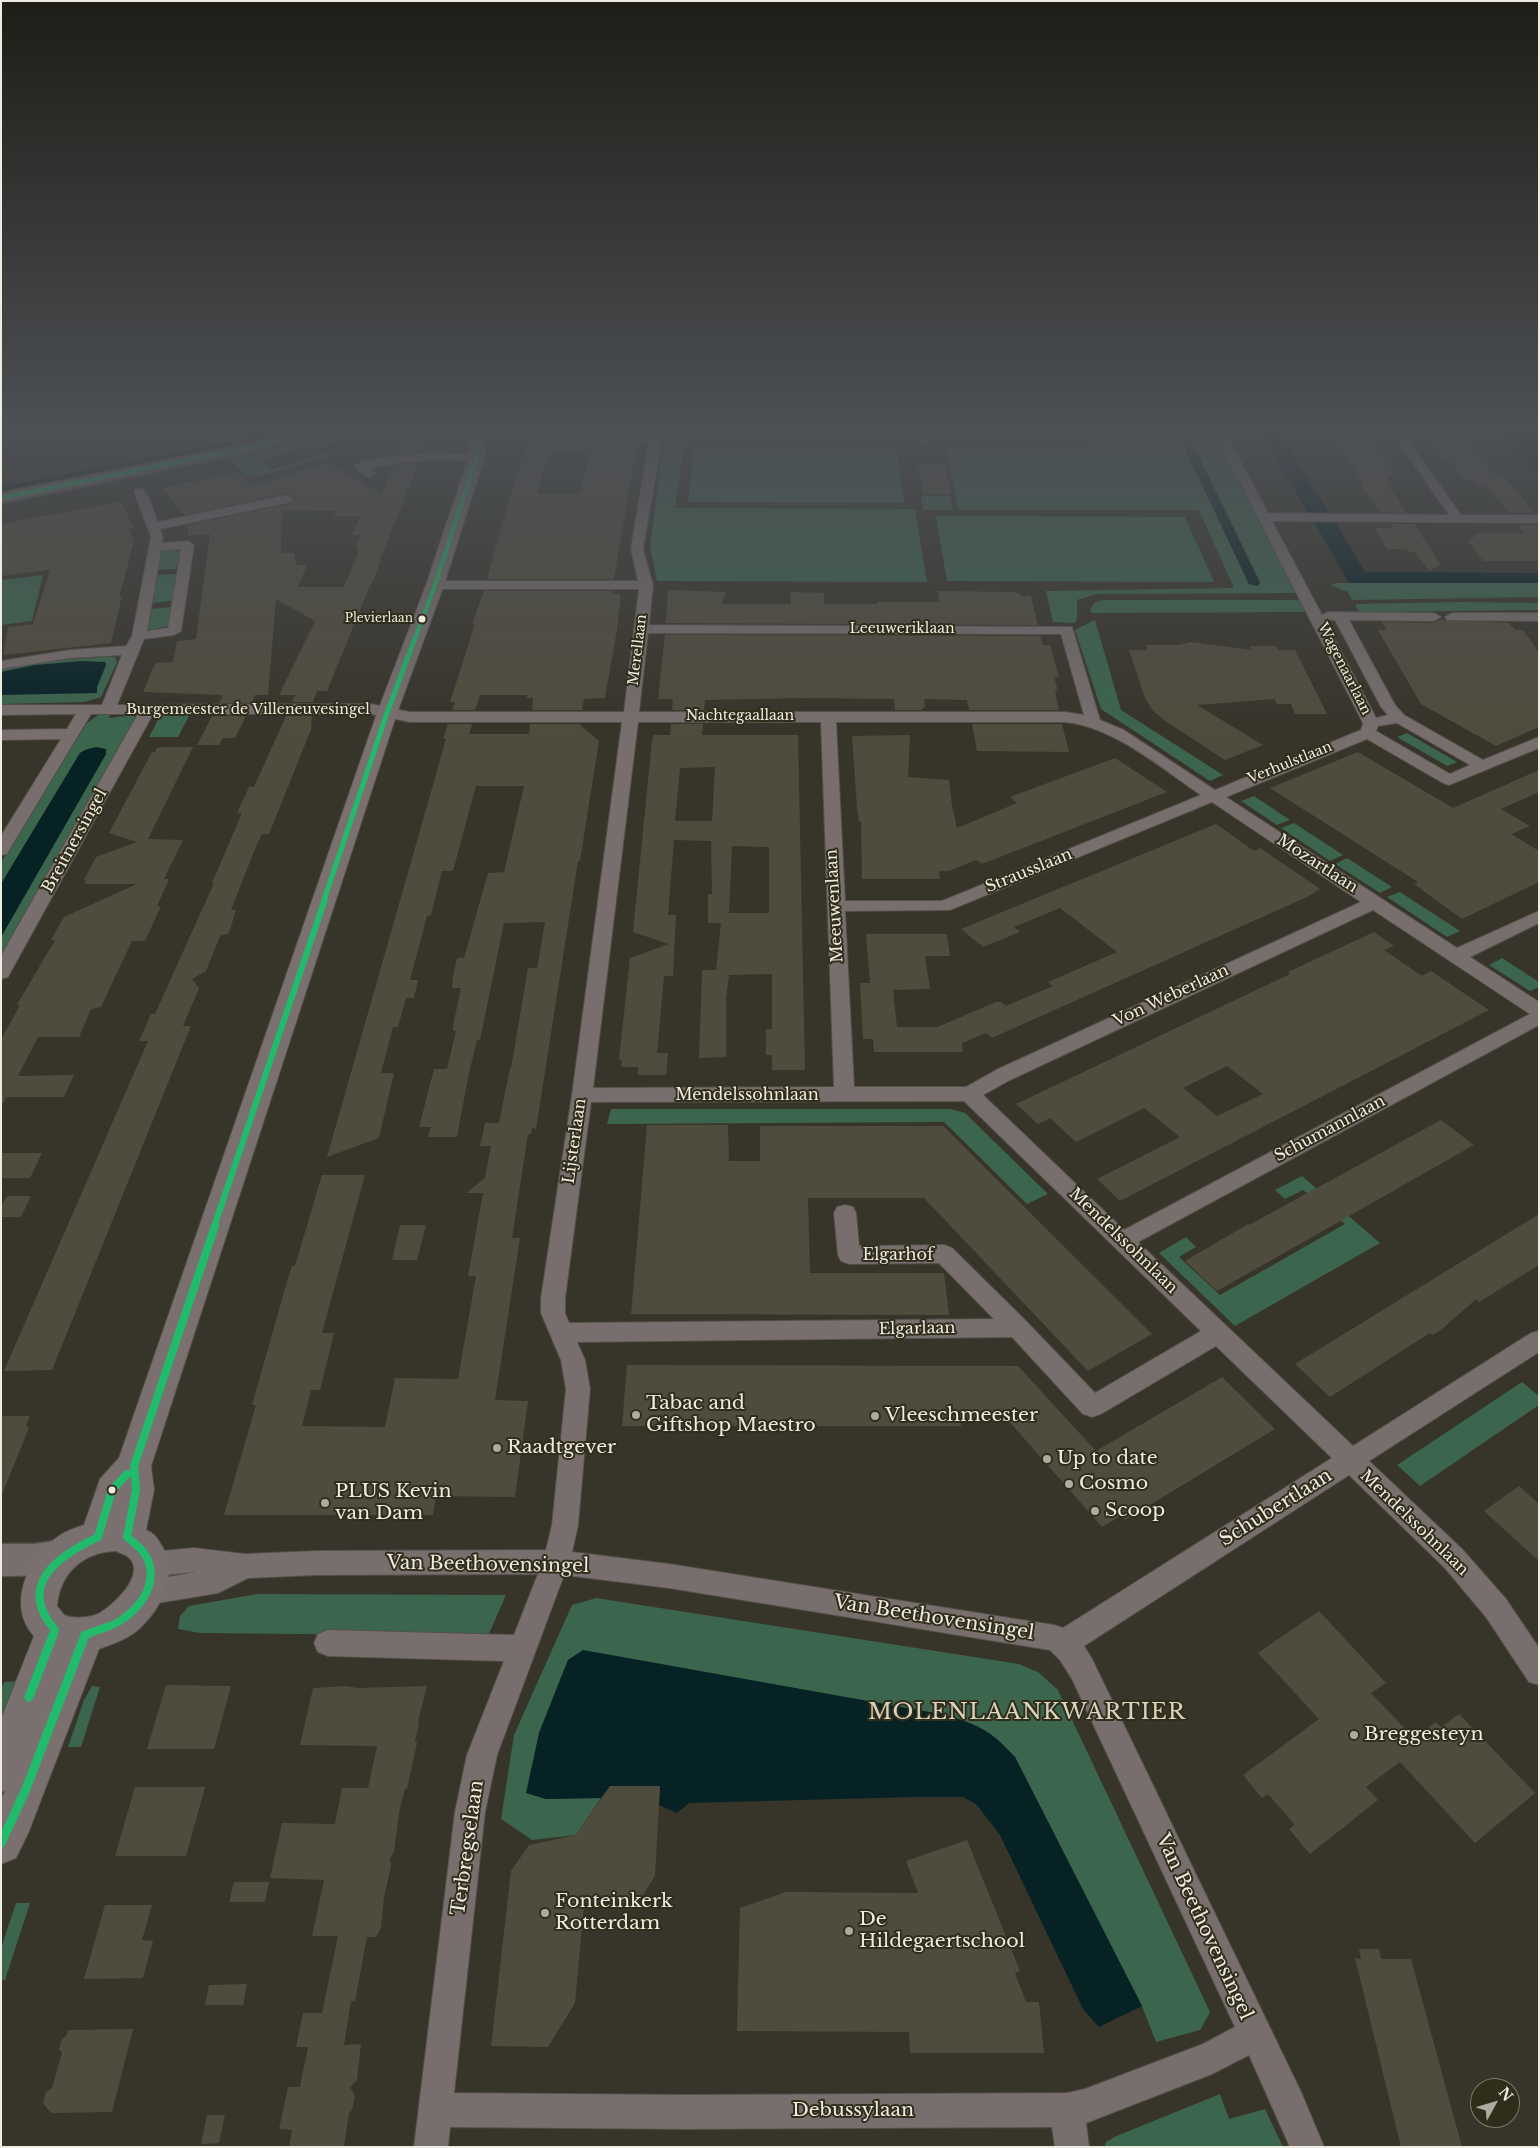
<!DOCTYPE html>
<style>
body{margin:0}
#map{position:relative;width:1540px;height:2148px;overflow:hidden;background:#37342a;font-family:"Libre Baskerville",serif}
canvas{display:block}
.frame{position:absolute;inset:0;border:2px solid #eeebe0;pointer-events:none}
.north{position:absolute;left:1470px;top:2078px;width:50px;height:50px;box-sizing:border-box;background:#312d1b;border:1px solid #7d796a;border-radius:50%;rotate:51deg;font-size:14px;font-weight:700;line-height:20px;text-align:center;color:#eeebe0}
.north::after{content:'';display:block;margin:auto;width:18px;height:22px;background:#aeaba0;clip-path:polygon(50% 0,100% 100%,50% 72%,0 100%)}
</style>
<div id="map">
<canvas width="1540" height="2148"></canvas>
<div class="frame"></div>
<div class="north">N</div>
</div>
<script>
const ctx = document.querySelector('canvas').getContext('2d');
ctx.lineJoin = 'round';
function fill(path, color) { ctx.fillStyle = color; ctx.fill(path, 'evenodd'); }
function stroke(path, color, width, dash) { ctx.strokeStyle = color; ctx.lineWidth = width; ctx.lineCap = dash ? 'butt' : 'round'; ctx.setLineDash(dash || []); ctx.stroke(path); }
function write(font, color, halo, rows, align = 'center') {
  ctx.font = font + ' "Libre Baskerville",serif'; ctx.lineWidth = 4; ctx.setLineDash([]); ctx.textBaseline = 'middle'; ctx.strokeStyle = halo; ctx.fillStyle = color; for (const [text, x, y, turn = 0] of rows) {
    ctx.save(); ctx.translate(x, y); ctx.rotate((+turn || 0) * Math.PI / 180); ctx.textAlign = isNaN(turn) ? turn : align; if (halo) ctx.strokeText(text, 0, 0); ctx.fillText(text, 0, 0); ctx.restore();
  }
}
fill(new Path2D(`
 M346,430H381L377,433L316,448L312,446L260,460L272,469L317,457L314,454L322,452L330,457L255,477L245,476L231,459Z
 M665,430H683V435H765V441H684L675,508L915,509L927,582L657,581L650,547Z
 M891,430H906L908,441L833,440L832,435H892Z
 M1166,430H1176L1249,584L1258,586L1260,582L1186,430H1211L1297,593L1096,594L1077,600V620L1074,623L1053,622L1046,591L1234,588L1199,510H958L946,446L1162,445L1161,443H1103L1101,437H1092L1091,435H960L959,431H1166Z
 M694,448L897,449L904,503L688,502Z
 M921,496H950L953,510H923Z
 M936,516L1185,517L1214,582L947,581Z
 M166,550L180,551L176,569L155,570L159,553Z
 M177,574L172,601L150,603L155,575Z
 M43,575L32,621L1,625V580Z
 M1337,583H1539V597L1352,600L1348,592L1330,585Z
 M1103,600H1301L1307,612L1091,613C1090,604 1095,602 1103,600Z
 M1462,602L1539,603V610L1359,612L1355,604Z
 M173,607L169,626L150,630L147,628L151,609Z
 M1095,620L1121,710L1223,775L1210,781L1101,709L1075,630Z
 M100,657H115L117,662L101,697L85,702L1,704V668L46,661Z
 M161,714H190L178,737H149Z
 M98,715H110L109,718L134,715L136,720L1,961V937L106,754L102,748H91L80,753L1,884V862L86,724Z
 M1407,733L1457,762L1447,766L1397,737Z
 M1254,796L1290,820L1277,825L1241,801Z
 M1294,823L1343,855L1330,861L1281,828Z
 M1347,858L1392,887L1380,893L1335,864Z
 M1400,892L1460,931L1447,937L1387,897Z
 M1502,958L1539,982V987L1530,991L1489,965Z
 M611,1109H951L965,1113L1048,1194L1027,1204L944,1122L607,1124Z
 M1302,1176L1380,1243L1235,1326L1159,1253L1186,1237L1196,1247L1179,1257L1220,1295L1345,1224L1303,1190L1285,1199L1275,1190Z
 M1522,1382L1539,1396V1405L1420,1486L1397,1465Z
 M257,1594L506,1595L488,1636L200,1633L178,1629L180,1616L189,1606Z
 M596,1598L1019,1664L1038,1672L1058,1690L1210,2012L1200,2030L1156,2042L1142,2006L1015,1757L969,1723L946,1715L583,1651L568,1660L539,1733L546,1799L601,1798L576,1835L532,1840L501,1819L514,1735L572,1605Z
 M22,1681L1,1723V1688L4,1682Z
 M92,1686L100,1687L81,1747H68L84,1700Z
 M16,1903H30L5,1980H1V1948Z
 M1220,2094L1229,2119L1265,2109L1283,2147H1104L1106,2142L1114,2137Z`), '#3b654d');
fill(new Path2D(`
 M266,430H303L180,457L1,492V487L220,444Z
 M1176,430H1186L1260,583L1258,586L1249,584Z
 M1260,430H1278L1329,513H1308Z
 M1498,430H1539V470L1532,468Z
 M1314,522H1335L1365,572L1539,573V583H1349Z
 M82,661L105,662L106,665L97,687V693L1,695V672L35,665Z
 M96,747L106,749V754L1,937V884L80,753L85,750Z
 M583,1650L946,1715C981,1726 990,1730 1015,1757L1142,2006L1099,2027L1083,2009L1000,1835L976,1804L963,1797H915L689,1803L677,1813L659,1805L660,1786H610L601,1798L546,1799L526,1793L539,1733L568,1660Z`), '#072225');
stroke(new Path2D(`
 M1,434L28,430`), '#072225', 4.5);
fill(new Path2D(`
 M409,430H433L423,452L398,454Z
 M531,430H639V433L530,432Z
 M1418,430H1457L1494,475H1503L1535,513H1509L1485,484H1476L1473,480H1465L1449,460H1441Z
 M1330,431H1357L1364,440H1371L1396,475H1386L1394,486H1389L1406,513L1380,512L1359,483H1363Z
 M527,442L637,443L614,579H487L509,500ZM549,454H590L580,494H537Z
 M329,463L381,494L393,466L419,463L380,559L381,560L375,577L368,590L327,691H317L313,702H292L295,695H279L315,621L276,599L268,695H255L252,703H219L223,695L143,692L154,666L157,663L173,662L177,641L196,639L210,534L188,536V525L291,504L295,499L287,493L184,515L163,488L238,472L251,486ZM282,510L336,511L334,516H361L351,535H361L355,547H358L356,550H359L344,587H298L307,565H296L294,553H281Z
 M918,463H945L951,494H923Z
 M121,502L134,528L128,529L134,540L123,584L119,595L122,596L111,643L3,655L8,627L33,624L50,570L1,576V524Z
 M1390,524H1414L1440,564L1430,571L1414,552H1408L1406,549H1387L1374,528H1393Z
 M1518,525H1539V561H1483L1468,541L1479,533H1524Z
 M668,590L726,592L722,604H791L790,592L824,593V604H878L877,602H939L938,591L1014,592V593H1020L1021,596H1031L1038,625L666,623Z
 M484,591H614L613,594H620L619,596H621L617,629L605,698L584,699L582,710H532L533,698H527V695H480L475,710H452L455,702H450L475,624H472Z
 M1439,620L1509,623L1515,630H1523L1539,653V727L1496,746L1421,704L1378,630H1387L1382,622L1434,623Z
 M665,635L1040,636L1043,645H1050L1059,677H1054L1058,691H1055L1059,710H969L967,700L924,699L925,707L921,710H895L894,699L805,698L705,700L704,710H672L673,699H658Z
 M1191,642L1252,650L1250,646H1276L1278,650H1295L1327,714H1295L1291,704H1277L1275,699L1197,705L1263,745L1225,760L1167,722L1153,711L1145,698L1129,650H1147L1146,645H1178Z
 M212,716H246L235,738H223L219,745H197Z
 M286,716H312L311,726L312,727L269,834H262L255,849L231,910H236L229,933L220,936L206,971L192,979L199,988L183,1026H191L52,1370L4,1371L148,1041H139L151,1014H155L214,883H212L242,813H237L249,787H254Z
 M448,724H472L469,734H529L530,724H579L599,741L580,861H578L536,1129L532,1128L531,1134H528L512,1238H520L495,1400L528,1401L515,1497L436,1496L433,1515H224L256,1405H252L286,1285L292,1266H295L322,1175H365L322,1333H334L325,1370L320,1390H311L302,1426L385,1427L395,1378L458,1379L476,1276H468L483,1193H466L485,1178L491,1146H480L485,1123H499L510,1068H511L528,968H537L545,922L504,923L480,1040H477L469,1073L457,1137H428L431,1127H419L434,1069H447L456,1031L453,1030V1026L461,988H452L453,982H452L457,958H464L488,873L504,872L524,786H476L453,871H442L431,915L427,916L410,980H418L414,998H406L398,1027H393L381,1073H394L379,1138L327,1157L446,739H443Z
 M671,724H703L702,735H798L805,1070H772V1055H766V1029H772V974L729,975L726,1000V1057L699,1058L702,970H716L721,923H708V894H712L711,841L674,840L668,915H676L673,976H664L657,1053H668L666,1075H638V1067H621L622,1060L619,1059L630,958L669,944L633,932L652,740L654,735H670ZM715,767L712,821H675L680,768ZM732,846L769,847V913H729Z
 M972,724H1062L1069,752L977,751Z
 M910,735L908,777L949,780L952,806L957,828L1017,803L1010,797L1115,758L1167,792L982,864L976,860L949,871H939L940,879H862L861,822L859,821L857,808L852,736Z
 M165,747H193L148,839L183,840L164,879H169L157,906H161L145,941H132L101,1007L91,1009L79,1037H38L18,1076L74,1075L64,1097H6L1,1107V1040L20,1005H17L55,940H51L64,917L137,884H84L86,880H84L96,857L137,842L109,833L152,752H155L157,748Z
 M1358,752L1453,808L1539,770V792L1501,809L1530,826L1511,834L1539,851V882L1462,919L1414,884L1418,882L1270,788Z
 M1216,824L1254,851L1260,848L1320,889L1307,897L992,1038L986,1033L962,1043L963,1052H874L873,1039H863L860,983H870L866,934H947L950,956H925L930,989L893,990L897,1027H935V1028L996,1002H1001L1006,1006L1053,986L1048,982L1117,952L1060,908L1014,927L1020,932L983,947L961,929Z
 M1374,932L1394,946L1384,950L1422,976L1431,971L1489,1010L1120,1201L1097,1179L1180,1137L1144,1108L1076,1142L1050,1118L1038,1124L1016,1104L1290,974L1288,972ZM1227,1066L1263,1094L1217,1116L1183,1088Z
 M1441,1120L1474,1145L1217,1291L1185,1261L1248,1224L1249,1225Z
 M647,1125H728L729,1161H760V1126H943L1152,1334L1088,1371L924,1198H808L810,1273H944L949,1315L631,1314Z
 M1,1153H42L30,1178H1Z
 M7,1196H31L21,1217H1V1207Z
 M1539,1214V1265L1479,1302L1476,1299L1441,1330L1432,1335L1430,1333L1330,1397L1295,1364Z
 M400,1225H426L417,1260H392Z
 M627,1365L1018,1366L1096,1451L1222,1377L1275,1429L1125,1520L1121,1516L1102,1527L1007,1419H960L961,1426H622Z
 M1,1416H30L26,1426L29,1428L2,1494Z
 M1519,1486L1539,1504V1561L1484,1511Z
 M1319,1611L1386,1683L1371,1693L1414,1738L1436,1722L1441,1727L1459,1714L1535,1793L1475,1843L1400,1762L1366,1787L1378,1800L1310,1854L1289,1829L1295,1825L1268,1794L1262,1798L1243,1775L1319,1719L1258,1653Z
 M166,1685L231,1686L214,1749H147Z
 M346,1686L357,1688L427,1686L418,1721L419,1725L415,1740L417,1743L407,1789H405L400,1808L394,1852L390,1859L391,1867L384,1897L381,1928L376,1937H367L355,2001H351L344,2045L361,2044L357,2080L350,2087L355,2096L352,2110L349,2113L344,2147H289L292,2130L279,2129L288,2087H300L308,2047H296L303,2013H322L338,1936H312L324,1880L270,1878L282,1823L335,1824L342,1788H368L377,1746L300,1745L313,1688Z
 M610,1786H660L655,1876L638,1903H584L575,2003L548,2047L491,2046L511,1871L529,1845L576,1835Z
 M135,1787H205L186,1856H115Z
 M967,1840L1020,1971L1015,1973L1026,2002H1039L1044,2053H910L909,2032L737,2031L740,1908L786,1892L918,1893L906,1861Z
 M234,1882H269L265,1902H229Z
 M105,1905H152L142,1940L153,1941L143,1978L84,1979Z
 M1359,1949H1379L1381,1959H1411L1462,2147H1401L1355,1958L1361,1959Z
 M247,1984L243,2005H205L209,1985Z
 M133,2029L112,2112L51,2113L43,2103L46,2092L52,2088L57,2070L62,2053L59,2049L62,2039L67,2035L68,2030Z
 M207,2115H225L219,2143L201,2144Z`), '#504c3d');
const minor = new Path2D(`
 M215,430H228L253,448L251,450H243Z
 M651,430H661L662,438L643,549L653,585L649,625L1072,627L1100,720L1124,730L1215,790L1361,730L1363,723L1213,430H1224L1268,513L1449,515L1390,430H1401L1461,515H1539V523L1272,521L1322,615L1328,612L1434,613L1441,617L1434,621L1349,620L1395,705L1404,715L1483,760L1539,737V748L1449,785L1443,783L1367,739L1226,797L1457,948L1539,911V923L1470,957L1539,1002V1025L1138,1242L1353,1446L1531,1333L1539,1331V1352L1369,1461L1462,1549L1506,1599L1539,1648V1685L1529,1682L1486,1617L1444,1567L1349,1475L1084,1646L1092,1659L1301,2092L1324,2147H1290L1249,2055L1212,2074L1086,2123L1089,2147H1055L1052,2127L687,2129L450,2127L448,2147H414L455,1812L467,1755L504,1661L328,1656L318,1652L314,1643L318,1634L328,1630L514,1635L538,1574L316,1575L248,1578L218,1593L146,1605L136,1602L132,1593L136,1584L146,1581L196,1572L152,1576L143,1573L139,1564L143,1555L152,1552L194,1548L245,1554L316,1551L546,1550L552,1525L566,1389L561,1360L541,1313V1298L572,1095L622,722H410L371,714H153L10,973L8,977L1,979V956L138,714H91L9,850L7,854L1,855V836L61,739L1,740V730L67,729L76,714L1,715V705H102L122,655L70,658L1,669V661L70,650L126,646L132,636L151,537L134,492L136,489L140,488L146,492L158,522L287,495L293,499L291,502L160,529L163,537L162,543L188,541L194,545L181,631L174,635L144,639L117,705L371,704L410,712H624L639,589H435L428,585L435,581H638L631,549L649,441L478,440L472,437L478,434L650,435ZM181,549L168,628L147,631L161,551ZM1324,619L1335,620L1381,707L1388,715L1376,718ZM648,633L1061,634L1084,715L1065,712H639ZM638,722H821L834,1087L593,1088ZM836,722H1065C1114,727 1161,768 1201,795L942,901H845ZM1397,723L1470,765L1450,774L1376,731L1378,726ZM1212,802L1361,902L996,1070L966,1087H854L845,911L950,910ZM1373,910L1530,1014L1124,1230L983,1095L1010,1080ZM964,1101L1201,1331L1095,1393L1026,1321L952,1248L944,1245L859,1246L856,1213L853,1207L845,1205L837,1207L834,1213L838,1255L841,1261L849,1264L939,1263L994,1319L569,1323L565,1313V1298L591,1102ZM1012,1337L1083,1414L1092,1417L1101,1414L1216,1346L1332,1458L1063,1628L1054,1625L669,1564L572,1552L578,1525L590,1389L585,1360L577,1342ZM564,1575L669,1588L1050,1650L1060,1660L1072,1679L1235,2027L1203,2044L1085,2089L1067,2093L687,2095L454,2093L485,1812L497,1755Z
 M917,430H927L930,441L928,443H920Z
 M433,453L462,454L480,457L482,459L476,462C440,457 405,461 370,468L375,473L369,477L365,476L354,466C362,458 418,454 433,453Z
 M1452,613H1539V621L1447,620L1445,617Z`);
const tertiary = new Path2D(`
 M302,430H325L323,433L247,453L1,503V493L247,444Z
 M60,1540L72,1545L77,1556L72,1567C49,1576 26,1576 1,1576V1544H34Z`);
const secondary = new Path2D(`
 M465,430H481L486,437L484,459L444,585L397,713L151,1466L154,1490L146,1530C153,1533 156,1536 160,1543C179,1569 164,1604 143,1625C131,1638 115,1643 99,1649L29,1831L16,1858L1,1864V1799L5,1791L1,1792V1719L34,1636C6,1605 28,1557 59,1536C66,1531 75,1528 84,1525L100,1479L119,1458L377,713L426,585L468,459L470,437ZM116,1551C119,1553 124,1554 127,1556C149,1573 113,1606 98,1614C89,1618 73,1619 64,1615L57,1606C60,1573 83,1552 116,1551Z`);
stroke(minor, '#535048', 2);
stroke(tertiary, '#535048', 3);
stroke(secondary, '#535048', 2);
fill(minor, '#786e6e');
fill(tertiary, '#786e6e');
fill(secondary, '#7a706f');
stroke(new Path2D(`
 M1,498L247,448L318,430
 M415,639L435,585L476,459L478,437L488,430`), '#20bc6c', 4);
stroke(new Path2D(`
 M324,900L387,713L415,638`), '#20bc6c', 5);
stroke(new Path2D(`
 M214,1227L325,899`), '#20bc6c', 6);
stroke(new Path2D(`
 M53,1636L55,1630C16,1585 58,1556 98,1537L112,1490L127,1474
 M84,1636C94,1630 109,1628 120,1621C143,1606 161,1579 144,1553C140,1547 133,1542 127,1537L136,1490L134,1466L215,1226`), '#20bc6c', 8);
stroke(new Path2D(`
 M29,1697L53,1635
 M1,1843L26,1789L85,1635`), '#20bc6c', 9);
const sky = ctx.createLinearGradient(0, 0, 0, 730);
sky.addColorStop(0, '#1e1d17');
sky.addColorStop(0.59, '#4d5055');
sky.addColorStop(1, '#4d505500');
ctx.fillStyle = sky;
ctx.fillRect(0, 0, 1540, 730);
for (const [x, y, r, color] of [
 [422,619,4.5,"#eeebe0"],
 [636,1415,5,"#aeaba0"],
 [875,1416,5,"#aeaba0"],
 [497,1448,5,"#aeaba0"],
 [1047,1459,5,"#aeaba0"],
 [1069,1484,5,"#aeaba0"],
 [112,1490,4.5,"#eeebe0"],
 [325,1503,5,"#aeaba0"],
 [1095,1511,5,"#aeaba0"],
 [1354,1735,5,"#aeaba0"],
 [545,1913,5,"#aeaba0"],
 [849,1931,5,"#aeaba0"]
]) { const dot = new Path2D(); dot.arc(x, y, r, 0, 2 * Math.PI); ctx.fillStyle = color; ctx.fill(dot); stroke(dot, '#312d1b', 2); }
write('12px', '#eeebe0', '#312d1b', [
 ["Plevierlaan",413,619]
], 'right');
write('14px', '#eeebe0', '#312d1b', [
 ["Leeuweriklaan",902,629],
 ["Merellaan",638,650,-83],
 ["Wagenaarlaan",1344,669,63],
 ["Burgemeester de Villeneuvesingel",248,710],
 ["Nachtegaallaan",740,716],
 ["Verhulstlaan",1290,763,-22]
]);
write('16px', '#eeebe0', '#312d1b', [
 ["Breitnersingel",75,841,-61],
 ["Mozartlaan",1317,864,33],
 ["Strausslaan",1029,871,-22],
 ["Meeuwenlaan",835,906,-93],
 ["Von Weberlaan",1171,996,-25],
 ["Mendelssohnlaan",747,1095],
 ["Schumannlaan",1330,1129,-28],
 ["Lijsterlaan",575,1141,-82],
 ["Mendelssohnlaan",1123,1241,44],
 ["Elgarhof",898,1255],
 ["Elgarlaan",917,1329,-1],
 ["Mendelssohnlaan",1414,1523,44]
]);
write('19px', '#eeebe0', '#312d1b', [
 ["Tabac and",646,1404],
 ["Giftshop Maestro",646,1426],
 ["Vleeschmeester",885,1416],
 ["Raadtgever",507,1448],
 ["Up to date",1057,1459],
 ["Cosmo",1079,1484],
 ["PLUS Kevin",335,1492],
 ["van Dam",335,1514],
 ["Scoop",1105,1511],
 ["Breggesteyn",1364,1735],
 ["Fonteinkerk",555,1902],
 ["Rotterdam",555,1924],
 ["De",859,1920],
 ["Hildegaertschool",859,1942]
], 'left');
write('19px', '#eeebe0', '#312d1b', [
 ["Schubertlaan",1276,1508,-32],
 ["Van Beethovensingel",488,1565,1],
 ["Van Beethovensingel",934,1618,9],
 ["Terbregselaan",468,1848,-82],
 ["Van Beethovensingel",1204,1927,65],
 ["Debussylaan",853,2111]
]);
ctx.letterSpacing = '1px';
write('22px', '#d9d3bd', '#312d1b', [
 ["MOLENLAANKWARTIER",1027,1713]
]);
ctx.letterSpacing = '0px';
</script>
